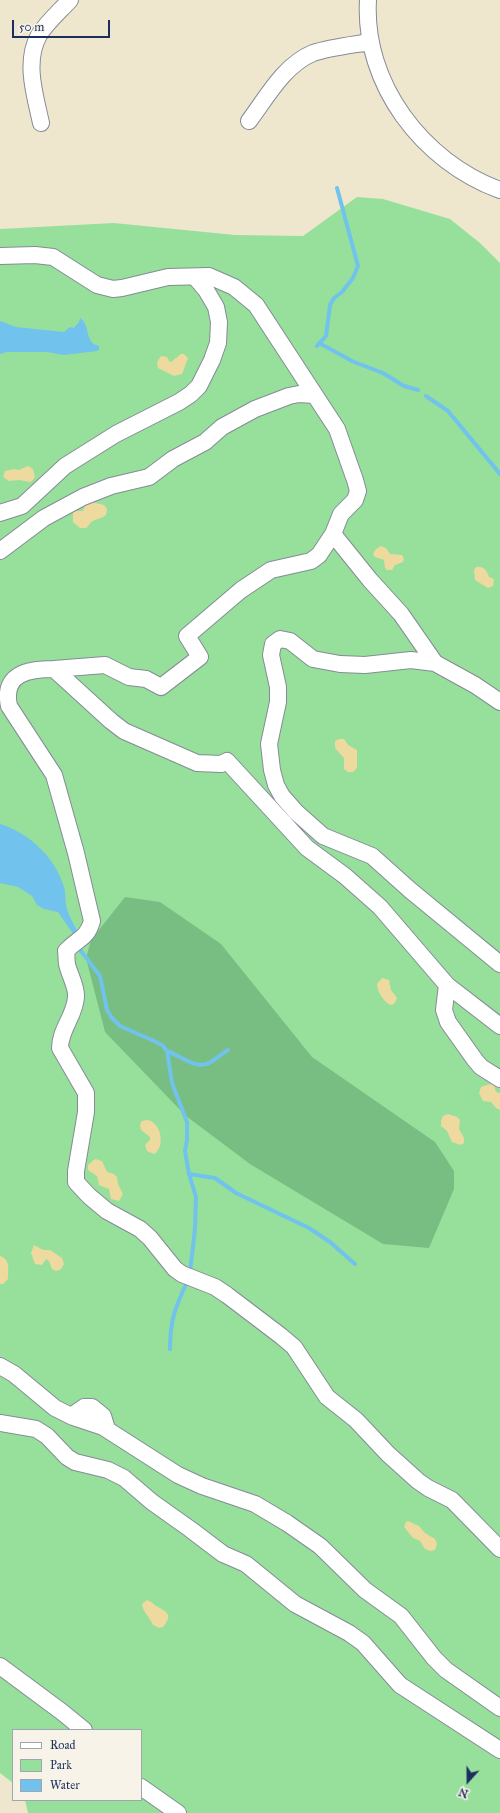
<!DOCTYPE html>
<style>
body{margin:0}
#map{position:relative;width:500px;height:1813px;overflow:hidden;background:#efe7cd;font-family:"IM FELL Great Primer",serif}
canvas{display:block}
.legend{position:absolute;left:12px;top:1729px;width:130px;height:72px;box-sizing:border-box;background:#f7f3e8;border:1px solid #9fa5b1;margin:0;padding:5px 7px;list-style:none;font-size:12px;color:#1b2f5e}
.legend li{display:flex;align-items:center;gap:8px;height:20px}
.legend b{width:20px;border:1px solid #9fa5b1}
.north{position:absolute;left:448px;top:1761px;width:40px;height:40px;-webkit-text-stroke:3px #f7f3e8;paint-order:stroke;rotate:201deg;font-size:11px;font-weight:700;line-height:16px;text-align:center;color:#1b2f5e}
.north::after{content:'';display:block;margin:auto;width:14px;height:18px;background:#1b2f5e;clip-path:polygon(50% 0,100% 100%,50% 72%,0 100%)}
.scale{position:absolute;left:12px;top:20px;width:98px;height:18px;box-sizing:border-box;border:2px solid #1b2f5e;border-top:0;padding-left:5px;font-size:12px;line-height:14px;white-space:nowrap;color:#1b2f5e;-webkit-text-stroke:3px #f7f3e8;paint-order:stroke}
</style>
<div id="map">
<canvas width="500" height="1813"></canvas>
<ul class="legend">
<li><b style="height:5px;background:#fff"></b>Road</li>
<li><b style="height:11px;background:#96e09b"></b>Park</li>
<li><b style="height:11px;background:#71c2ec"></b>Water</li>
</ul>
<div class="north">N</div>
<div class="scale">50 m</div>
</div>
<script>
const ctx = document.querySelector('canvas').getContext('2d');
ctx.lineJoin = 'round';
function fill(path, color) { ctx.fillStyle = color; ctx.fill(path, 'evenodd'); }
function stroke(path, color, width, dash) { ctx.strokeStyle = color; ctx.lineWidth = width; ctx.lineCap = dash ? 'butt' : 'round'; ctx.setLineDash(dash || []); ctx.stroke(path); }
fill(new Path2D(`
 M357,197L383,199L450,219L480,243L500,263V1813H28L25,1800H141V1730H13V1783L0,1773V229L114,223L235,235L303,236Z`), '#96e09b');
fill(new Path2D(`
 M125,897L160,902L221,944L312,1057L435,1142L454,1171V1189L429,1248L383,1244L250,1164L186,1116L105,1032L86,958L91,940Z`), '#78be83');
fill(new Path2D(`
 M181,354H184L188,358L182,374L174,376L158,368L157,362L161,356L167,357L169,361L171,362Z
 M28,466L33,469L35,477L31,482L19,480L9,481L3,477L5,471L14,469L19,470Z
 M91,502L104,505L107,509C107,519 100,517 93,521C90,522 89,526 86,528H80L73,522V513L75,511H83L86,504Z
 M381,546L386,548L390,554L402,555L404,559L403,562L395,565L392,570H387L385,568L384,560L375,557L373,554L376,549Z
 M476,567C484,566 487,571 489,577L494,579L493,586L488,588L475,580L474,570Z
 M339,739H344L348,745L357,750V768L353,772H348L344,769V758L335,748V741Z
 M382,978L389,980L391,990L397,998L394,1004L391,1005C384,1003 377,991 377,984Z
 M490,1084L494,1085L496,1092L500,1093V1110L496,1108L491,1102L483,1101L479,1093L481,1087Z
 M448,1114L457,1117L460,1120L459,1129L464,1138V1143L461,1145L452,1142L447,1131L441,1126V1121L443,1116Z
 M147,1120C161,1121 166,1147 154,1154L147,1151L145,1145L150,1140V1137L141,1130L140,1125L142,1121Z
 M95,1159L102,1161L107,1172L114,1174L117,1177L118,1184L123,1194L119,1201L111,1199L109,1189L99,1185L97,1176L88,1170V1165Z
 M34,1245L43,1250H50L62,1258L64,1264L61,1269L56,1271L52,1269L49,1261L46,1259L42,1265L35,1264L31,1253Z
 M0,1256C11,1260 8,1270 8,1279L3,1284H0Z
 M408,1521L419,1526L425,1533L435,1539L437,1544L435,1550L431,1551L425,1549L420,1541L413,1538L404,1527L406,1522Z
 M147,1600C152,1602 154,1605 158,1607C169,1613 172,1616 163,1627L159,1628L153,1625C150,1618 142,1610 142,1604Z`), '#eeda9e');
fill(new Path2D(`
 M80,318C91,325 84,343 99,346V350L97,351L64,355L47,352H7L0,354V321L16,327L64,332L70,327L74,328L79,322Z
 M0,824C29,833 55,857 64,887C66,893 65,899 66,905C68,916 74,924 79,934L74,935L58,912L44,909L37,905L32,896L18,887L0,883Z`), '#71c2ec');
stroke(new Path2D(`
 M319,343L354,362L383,373L404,386L418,390
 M317,346L326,336L330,305L334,298L342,292L353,278L358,266L337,188
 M426,396L448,411L500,474
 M79,945L81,951L100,976L107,1010L112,1018L120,1026L154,1041L162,1045L167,1051L172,1083L187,1122V1140L185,1151L189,1174L196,1197L195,1229L190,1272
 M167,1051C179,1055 196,1070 209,1063C215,1060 221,1054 228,1050
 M189,1174L215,1178L236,1193L309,1228L330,1242L355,1264
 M170,1349C170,1320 175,1308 187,1282`), '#71c2ec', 4);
const minor = new Path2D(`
 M368,0C363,84 423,162 500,190
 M249,121C267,97 284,65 313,53C331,47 352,45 370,42
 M41,123C35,95 24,62 39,35C47,22 60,11 70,0
 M0,256L35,255L53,257L97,285L113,289L122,288L168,277L209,276L234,287L256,305L337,429L355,480L358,491L355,500L341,514L333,534L370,580L401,614L435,663L475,685L500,702
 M0,513L22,506L65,466L116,434L179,402L191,394L199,386L212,360L218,343L219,322L216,307L206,290L195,277
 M0,551L44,518L83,497L111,486L149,477L173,459L205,442L222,427L255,409L289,396L299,394L315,395
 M435,663L411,660L365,665L340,664L313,659L290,641L280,639L273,644L271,655L278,687V702L269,744L272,770L276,785L282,796L296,812L323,836L372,856L410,890L500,964
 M54,669L105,665L129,677L146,679L161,687L200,657L187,636L241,590L271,570L311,561L319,555L333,534
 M447,985L444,1010L448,1022L475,1060L481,1067L500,1079
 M500,1026L447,985L380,907L345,876L307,848L227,761L221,764L197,763L124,731L111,721L54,669C29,669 2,673 9,706L54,775L76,853L92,921C87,939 78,938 66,951C67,955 66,960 67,964C69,974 77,987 76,997C75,1016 60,1029 60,1048L86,1093V1112L76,1171V1182L89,1196L107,1211L140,1229L150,1238L175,1269L182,1274L215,1287L227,1295L281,1336L294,1347L327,1397L356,1420L388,1454L418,1481L428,1488L452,1500L500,1549
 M0,1366L14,1374L55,1408L73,1417L103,1427L178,1475L202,1486L255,1504L287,1523L320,1546L365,1590L401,1616L434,1658L446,1670L500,1708
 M73,1417L74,1414L84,1407H92L103,1416L107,1429
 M0,1423L36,1429L47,1436L67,1457L75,1462L108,1470L124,1478L152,1502L190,1529L223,1554L246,1564L295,1604L349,1633L363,1643L400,1685L500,1750
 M0,1666L62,1712L84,1730
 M141,1787L178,1813`);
stroke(minor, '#858b96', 18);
stroke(minor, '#fff', 16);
</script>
